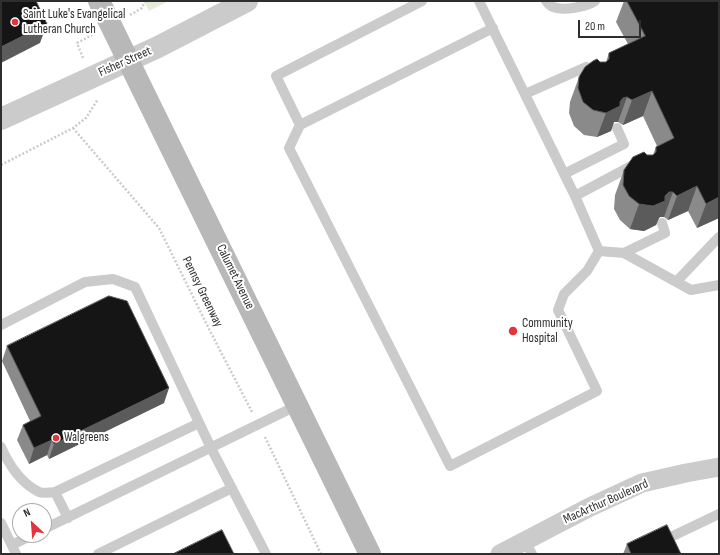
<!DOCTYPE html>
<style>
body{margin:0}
#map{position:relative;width:720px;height:555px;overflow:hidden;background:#fff;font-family:"Sofia Sans Condensed",sans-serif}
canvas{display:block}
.frame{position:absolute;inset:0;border:2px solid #2e2e2e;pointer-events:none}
.north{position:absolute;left:12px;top:503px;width:40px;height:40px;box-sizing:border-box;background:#fff;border:1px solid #ababab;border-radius:50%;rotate:334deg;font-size:11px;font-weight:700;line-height:16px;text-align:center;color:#2e2e2e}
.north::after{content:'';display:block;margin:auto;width:14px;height:18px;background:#e3333d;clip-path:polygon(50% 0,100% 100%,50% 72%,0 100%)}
.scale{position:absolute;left:578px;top:20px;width:63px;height:18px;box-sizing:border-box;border:2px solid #2e2e2e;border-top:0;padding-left:5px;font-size:12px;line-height:14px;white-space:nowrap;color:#2e2e2e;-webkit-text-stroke:3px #fff;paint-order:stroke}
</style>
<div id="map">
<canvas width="720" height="555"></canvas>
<div class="frame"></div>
<div class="north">N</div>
<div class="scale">20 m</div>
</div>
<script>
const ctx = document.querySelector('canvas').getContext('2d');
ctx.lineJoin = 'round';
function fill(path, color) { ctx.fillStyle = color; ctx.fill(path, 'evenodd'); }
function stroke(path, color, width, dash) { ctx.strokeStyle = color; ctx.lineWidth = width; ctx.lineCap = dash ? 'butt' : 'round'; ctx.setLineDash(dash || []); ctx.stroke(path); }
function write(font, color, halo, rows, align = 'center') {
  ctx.font = font + ' "Sofia Sans Condensed",sans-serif'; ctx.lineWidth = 4; ctx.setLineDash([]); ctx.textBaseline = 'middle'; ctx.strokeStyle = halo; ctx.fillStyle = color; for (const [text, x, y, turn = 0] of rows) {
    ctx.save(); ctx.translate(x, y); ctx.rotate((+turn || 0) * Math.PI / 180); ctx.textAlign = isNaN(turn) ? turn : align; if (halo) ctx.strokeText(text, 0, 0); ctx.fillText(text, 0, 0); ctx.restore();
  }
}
fill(new Path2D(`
 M144,1H169L149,11Z`), '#e4ecdc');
stroke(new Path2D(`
 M130,15L142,8L145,1
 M83,58L77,43L92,35
 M73,128L159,228L209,329L252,412
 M1,165L73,128L86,118L98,99
 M265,437L321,554`), '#cbcbcb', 2.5, [2, 2]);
stroke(new Path2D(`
 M422,1L276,76L300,125L289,148L450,466L597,391L558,310L564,294L587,271L599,251L575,196L479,1
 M546,1C548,3 550,6 553,7C563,11 586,7 595,1
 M525,94L586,67L592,78
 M300,125L493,28
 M564,174L624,144L617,128
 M575,196L635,164
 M599,251L624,253L665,233L662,223
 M624,253L691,290L719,285
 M676,282L719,237
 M1,325L85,282L113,279L135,287L211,448L266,554
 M1,447C9,465 21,483 39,492C43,494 50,492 55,492L68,518
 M55,492L199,423
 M1,523L16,554
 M44,529L298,405
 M525,541L532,554
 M12,545L32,535
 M98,554L232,488
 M635,554L719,514`), '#cbcbcb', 10);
stroke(new Path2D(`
 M500,554L590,507L642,483L686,473L719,467`), '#cbcbcb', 19);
stroke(new Path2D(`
 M1,119L158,47L247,1`), '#cbcbcb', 22);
stroke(new Path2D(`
 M99,1L370,554`), '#b8b8b8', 22);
fill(new Path2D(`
 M624,1H719V218L697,228L688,211L668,220L664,217H660L659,218L656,225L644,231L630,229L620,220L614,209L615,195L624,170L647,155H653L656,147L657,146L643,116L623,125L618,122H614L611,131L597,137L584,135L574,126L569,113L570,102L579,77L600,62H606L609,53L628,44L616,22Z
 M7,346L164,403L49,459L47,455L29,464L17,440L23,425L30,421L2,361Z
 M627,544L681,554H623Z`), '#8a8a8a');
fill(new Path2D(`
 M47,24L40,43L1,63V47Z
 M652,91L643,116L623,125L632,100Z
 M627,97L618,122H614L611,131L597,137L606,113L620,102L623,98Z
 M697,186L688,211L668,220L677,196Z
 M669,192H673L664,217H660L659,218L656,225L644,231L630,229L639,204L665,196Z
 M719,197V218L697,228L706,204Z
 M169,388L164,403L49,459L54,444Z
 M52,440L47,455L29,464L34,448Z`), '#5b5b5b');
const building = new Path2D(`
 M1,1H36L47,24L1,47Z
 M627,1H719V197L706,204L697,186L677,196L673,192H669L665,196V201L653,206L639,204L629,196L623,185L624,170L633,157L644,152L647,155H653L656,152V147L674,138L652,91L632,100L627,97L623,98L620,102V106L606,113L593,110L583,102L578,88L579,77L585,67L593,61L597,59L600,62H606L609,59V53L645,36Z
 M109,296L127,301L169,388L54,444L52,440L34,448L23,425L41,416L7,346Z
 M667,525L681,554H631L627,544Z
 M222,530L234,554H173Z`);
fill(building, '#151515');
stroke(building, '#5b5b5b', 1);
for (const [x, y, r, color] of [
 [15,22,4,"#e3333d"],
 [513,331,5,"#e3333d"],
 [56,438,4,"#e3333d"]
]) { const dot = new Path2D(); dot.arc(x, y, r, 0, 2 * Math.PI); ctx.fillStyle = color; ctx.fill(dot); stroke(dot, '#fff', 1.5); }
write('13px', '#2e2e2e', '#fff', [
 ["Saint Luke's Evangelical",23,15],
 ["Lutheran Church",23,30],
 ["Community",522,324],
 ["Hospital",522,339],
 ["Walgreens",64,438]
], 'left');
write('13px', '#2e2e2e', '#fff', [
 ["Fisher Street",125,62,-24],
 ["Calumet Avenue",235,277,64],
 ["Pennsy Greenway",202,292,64],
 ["MacArthur Boulevard",606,502,-24]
]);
</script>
